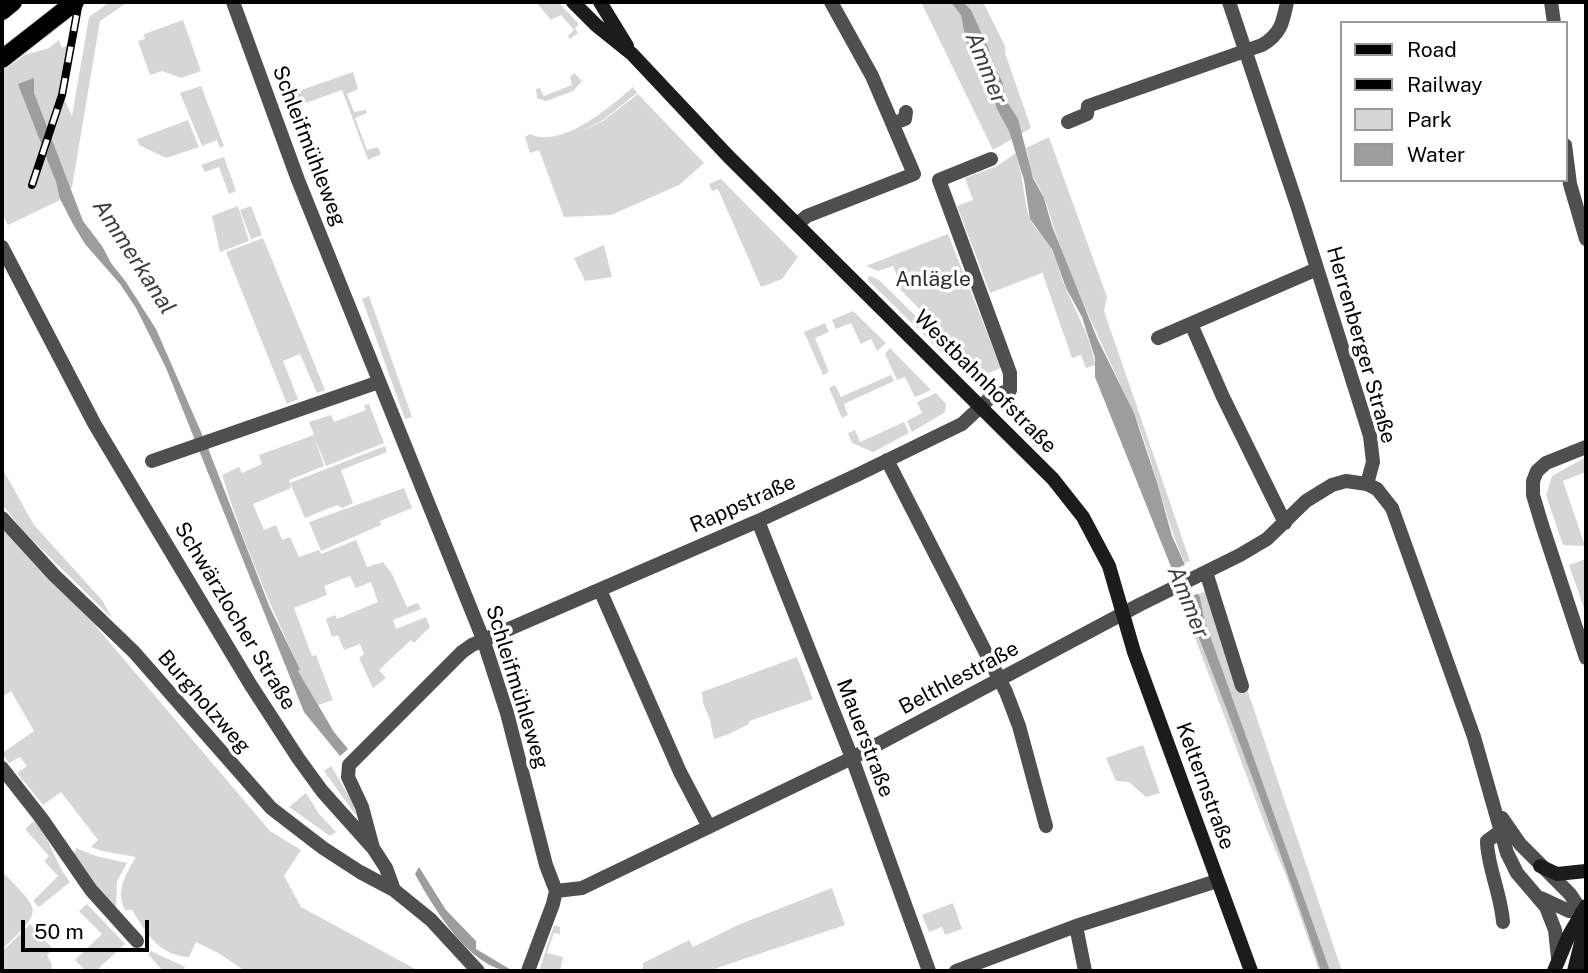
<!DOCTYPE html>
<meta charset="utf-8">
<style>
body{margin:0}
#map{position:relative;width:1588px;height:973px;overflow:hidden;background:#fff;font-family:"Public Sans",sans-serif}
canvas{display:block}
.frame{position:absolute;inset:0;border:4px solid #000;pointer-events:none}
.legend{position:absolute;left:1340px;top:21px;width:228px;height:161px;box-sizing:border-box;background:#fff;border:2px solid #999;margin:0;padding:9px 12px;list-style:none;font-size:21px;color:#000}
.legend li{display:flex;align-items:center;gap:14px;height:35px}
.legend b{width:35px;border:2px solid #999}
.scale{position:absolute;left:21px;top:920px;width:128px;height:32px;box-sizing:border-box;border:4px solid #000;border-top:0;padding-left:9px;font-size:21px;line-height:24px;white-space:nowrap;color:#000;-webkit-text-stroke:5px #fff;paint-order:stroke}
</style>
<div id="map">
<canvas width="1588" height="973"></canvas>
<div class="frame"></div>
<ul class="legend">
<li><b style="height:9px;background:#000"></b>Road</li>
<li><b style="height:9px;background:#000"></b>Railway</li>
<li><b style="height:19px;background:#d6d6d6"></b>Park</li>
<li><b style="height:19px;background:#9d9d9d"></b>Water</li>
</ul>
<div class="scale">50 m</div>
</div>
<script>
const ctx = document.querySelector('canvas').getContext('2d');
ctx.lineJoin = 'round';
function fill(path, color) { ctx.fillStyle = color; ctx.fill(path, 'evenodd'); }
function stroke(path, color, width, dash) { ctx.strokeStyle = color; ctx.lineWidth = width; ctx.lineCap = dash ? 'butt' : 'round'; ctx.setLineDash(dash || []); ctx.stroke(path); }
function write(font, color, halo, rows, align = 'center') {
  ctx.font = font + ' "Public Sans",sans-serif'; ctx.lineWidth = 7; ctx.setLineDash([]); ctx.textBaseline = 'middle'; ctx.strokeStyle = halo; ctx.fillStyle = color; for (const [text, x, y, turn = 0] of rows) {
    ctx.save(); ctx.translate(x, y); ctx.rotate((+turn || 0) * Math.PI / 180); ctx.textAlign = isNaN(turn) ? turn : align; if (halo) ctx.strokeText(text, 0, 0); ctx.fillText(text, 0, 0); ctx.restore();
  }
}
fill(new Path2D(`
 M110,2H128L100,21L72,187L58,201L8,225L2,213V71L25,55L49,48L59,40L62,48L69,44L59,87L72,116L89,17Z
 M536,2H558L579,24L575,28L578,33L570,39L568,36L574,30L561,15L551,20Z
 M921,2H983L1005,46V53L1031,128L993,150Z
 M183,20L201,71L181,78L162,71L150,75L138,41L145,39L144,34Z
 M353,72L358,89L347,94L354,112L366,110L367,113L355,118L367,150L378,147L381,154L368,160L342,90L300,105L287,104L290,94Z
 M574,73L582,81L573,91L546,101L537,98L536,89L540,88L544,96L572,85L570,77Z
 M201,86L224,146L220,148L217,140L202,146L180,93Z
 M633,87L637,93L603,120L580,132L603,121L638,94L704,163L679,185L611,215L564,217L539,150L530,153L525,137L530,134C562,149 610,107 633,87Z
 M188,120L199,147L166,158L139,145L137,139Z
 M1049,137L1107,297L1104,311L1190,561L1185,563C1163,515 1155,461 1133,412C1104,347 1070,281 1049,212C1046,200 1040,189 1034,178C1029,170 1029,157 1026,148Z
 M1016,153C1023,174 1023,196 1029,217C1033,229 1046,236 1051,248C1057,261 1060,276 1066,289C1077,314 1091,338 1095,365L1086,368L1081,355L1072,358L1041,269L1042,273L990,293L957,206L973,200L965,178L997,166Z
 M224,157L236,191L229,194L219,167L205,172L201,165Z
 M721,179L798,257L782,279L761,287L718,189L712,191L709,184Z
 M238,206L249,241L220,252L212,216Z
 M251,206L262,235L251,239L240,210Z
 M948,234L1001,368L984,375L896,285V273L893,266L878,271L866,266Z
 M263,238L325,390L317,393L300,354L283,361L298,399L287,404L226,252Z
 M604,245L612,277L585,281L574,258Z
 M870,276L879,280L946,346L941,352L867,279Z
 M369,296L412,417L405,419L362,299Z
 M853,311L886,343L877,351L871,339L861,344L851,323L836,329L832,320Z
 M825,323L829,332L815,338L829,372L823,375L804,332Z
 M890,348L931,390L915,397L905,377L897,380L885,354Z
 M891,375L894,381L844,404L848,415L842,418L829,388L835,385L841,397Z
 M936,393L946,404L945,412L912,432L907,421L922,413L917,402Z
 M369,404L384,443L326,466L315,439L324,466L289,480L291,488L253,504L264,530L276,525L282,540L290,537L299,557L319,550L321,554L356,540L367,567L383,562L392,574L407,607L418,603L421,609L393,620L396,629L426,617L430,627L414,643L411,640L379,670L386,678L373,688L359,658L364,654L360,644L344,650L338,635L332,637L326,619L335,615L337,619L378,602L371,582L356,588L350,576L324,586L327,595L294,608L312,656L316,655L333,700L318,705L298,671L300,669C270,606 243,542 222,475L239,467L242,473L262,464L259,455L314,435L309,422L331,415L334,422L366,410L364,405Z
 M904,422L909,433L873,452L852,443L848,433L855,430L860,442Z
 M385,446L387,452L341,470L353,503L342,508L337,505L305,518L290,483Z
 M1586,457V472L1563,481L1585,546L1563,545L1546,495L1552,476Z
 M2,468L34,525L102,600L112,618L24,532L2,504Z
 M404,488L412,508L380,521L381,525L321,551L309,522Z
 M2,516L270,831L301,850L284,876L301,907L419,971H245L220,954L196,942L189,957C158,955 147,934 132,910H125C115,890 126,874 136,857L102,851L91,847L98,840L61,792L43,805L17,773L27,766L20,757L9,763L2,753L34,731L11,691L2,697Z
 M1586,559V614L1569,565Z
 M1205,591L1245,683L1342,971H1319L1287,878L1265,825L1182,603Z
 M797,657L813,699L749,721V724L729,734L714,739L710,720L703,703L702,692Z
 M1143,745L1160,793L1146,797L1129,782L1116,781L1106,758Z
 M331,766L353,803L357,817L324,771Z
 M306,793L319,814L336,832L330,836L289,807Z
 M35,820C50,839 55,863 70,882L39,907L33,901L58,876L44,861L49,856L25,829Z
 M76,848L96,856L127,863L117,881L116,908L108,901L74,854Z
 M2,871C42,914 44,908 2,950Z
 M832,888L845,925L708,971H643V963L689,940L693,947L738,925Z
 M953,903L962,929L945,935L942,927L929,932L922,915Z
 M87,904L125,944L99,968V971H86L75,960L102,934L79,911Z
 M30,924L53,949L47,955L52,965L51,971H2V952Z
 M554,925L560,927V934L554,933L547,953L563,957L560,971H539Z
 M151,951L185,967L183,971H163L148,954Z`), '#d6d6d6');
fill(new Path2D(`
 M951,2H963L971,10L989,50L990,59L1002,81L1006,100L1018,119L1033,178L1044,198L1052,226L1071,273L1097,338L1134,413L1157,482L1172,536L1200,598L1204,619L1330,971H1321C1254,770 1174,574 1095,377V358L1082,317L1066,288L1052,249L1030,219L1024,180L1009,131L997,109L991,87L976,64L966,41L961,15Z
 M34,78V93L83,221L102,246L111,263L126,282L156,329L208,448L270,608L300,669L298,671L334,732L348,749L340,756L304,712L166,368L136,308L120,284L85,244L73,224L60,199L56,182L18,84Z
 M419,867L446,910L476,941V949L513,971C471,971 433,907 415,874Z`), '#9d9d9d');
fill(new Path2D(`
 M1188,563L1201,592L1182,601L1170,572Z`), '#fff');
const primary = new Path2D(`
 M2,11L13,2
 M2,59L75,2`);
stroke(primary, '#dbdbdb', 20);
stroke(new Path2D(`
 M233,2L298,180L483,639L507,713L546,865L556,891L553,904L528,971
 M1229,2L1298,208L1370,436L1373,462L1367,484
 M1551,2L1554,23
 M1068,122L1087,114L1088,106L1262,45C1281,34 1283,22 1287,2
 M894,123L905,119L906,112
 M1565,145L1570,184L1586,239
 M939,180L991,159
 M797,224L807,216L914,174L872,76L831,2
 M2,247L95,425L250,684L298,758L322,791L373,848L386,868L394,890
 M1191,324L1223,397L1285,523
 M1158,338L1317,269
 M1586,447L1546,463L1537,471L1533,481V495L1542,525L1586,658
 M887,460L1006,692L1019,726L1046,826
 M152,461L379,382
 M2,518L54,575L134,652L271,808L323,848L360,872L394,890L431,920L478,971
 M758,521L852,758L929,971
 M1206,572L1242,686
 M600,590L680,772L709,827
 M2,768L42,819L91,890L137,941
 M1502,818L1520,844L1570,894L1582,912
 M1501,831L1487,841C1487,865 1501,894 1503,922
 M373,848L362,807L348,777L349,765L462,652L472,645L758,521L857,475L962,424L991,397L1010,390V373L939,180
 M556,891L582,888L852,758L1139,605L1240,555L1267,539L1306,501L1332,485L1346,481L1367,484L1377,489L1392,508L1474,737L1507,853L1517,873L1546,907L1555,930L1558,958
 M1541,898L1569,911L1586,912
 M1076,926L1085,971
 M956,971L1076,926L1217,881`), '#4f4f4f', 14);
stroke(new Path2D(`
 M573,2L596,25L632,54L728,156L1053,479L1083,517L1109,566L1134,652L1251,971
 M600,2L627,46
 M1540,866L1557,874L1586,871
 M1554,971L1569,935L1586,906
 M1574,971L1585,927L1582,912
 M1585,971L1586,967`), '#1c1c1c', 14);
stroke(primary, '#000', 18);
const rail = new Path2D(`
 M32,185L62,95L79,2`);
stroke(rail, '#000', 8);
stroke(rail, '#fff', 5, [16]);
write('21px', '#000', '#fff', [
 ["Schleifmühleweg",309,146,69],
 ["Herrenberger Straße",1361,345,74],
 ["Westbahnhofstraße",985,382,45],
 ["Rappstraße",743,504,-24],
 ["Schwärzlocher Straße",235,616,59],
 ["Belthlestraße",959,678,-28],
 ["Schleifmühleweg",517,687,73],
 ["Burgholzweg",204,702,49],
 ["Mauerstraße",865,738,69],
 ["Kelternstraße",1205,786,70]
]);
write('21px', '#2d2d2d', '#fff', [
 ["Anlägle",933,280]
]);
write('italic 23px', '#3e3e3e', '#fff', [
 ["Ammer",986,68,68],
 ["Ammerkanal",134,257,57],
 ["Ammer",1188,602,68]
]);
</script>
